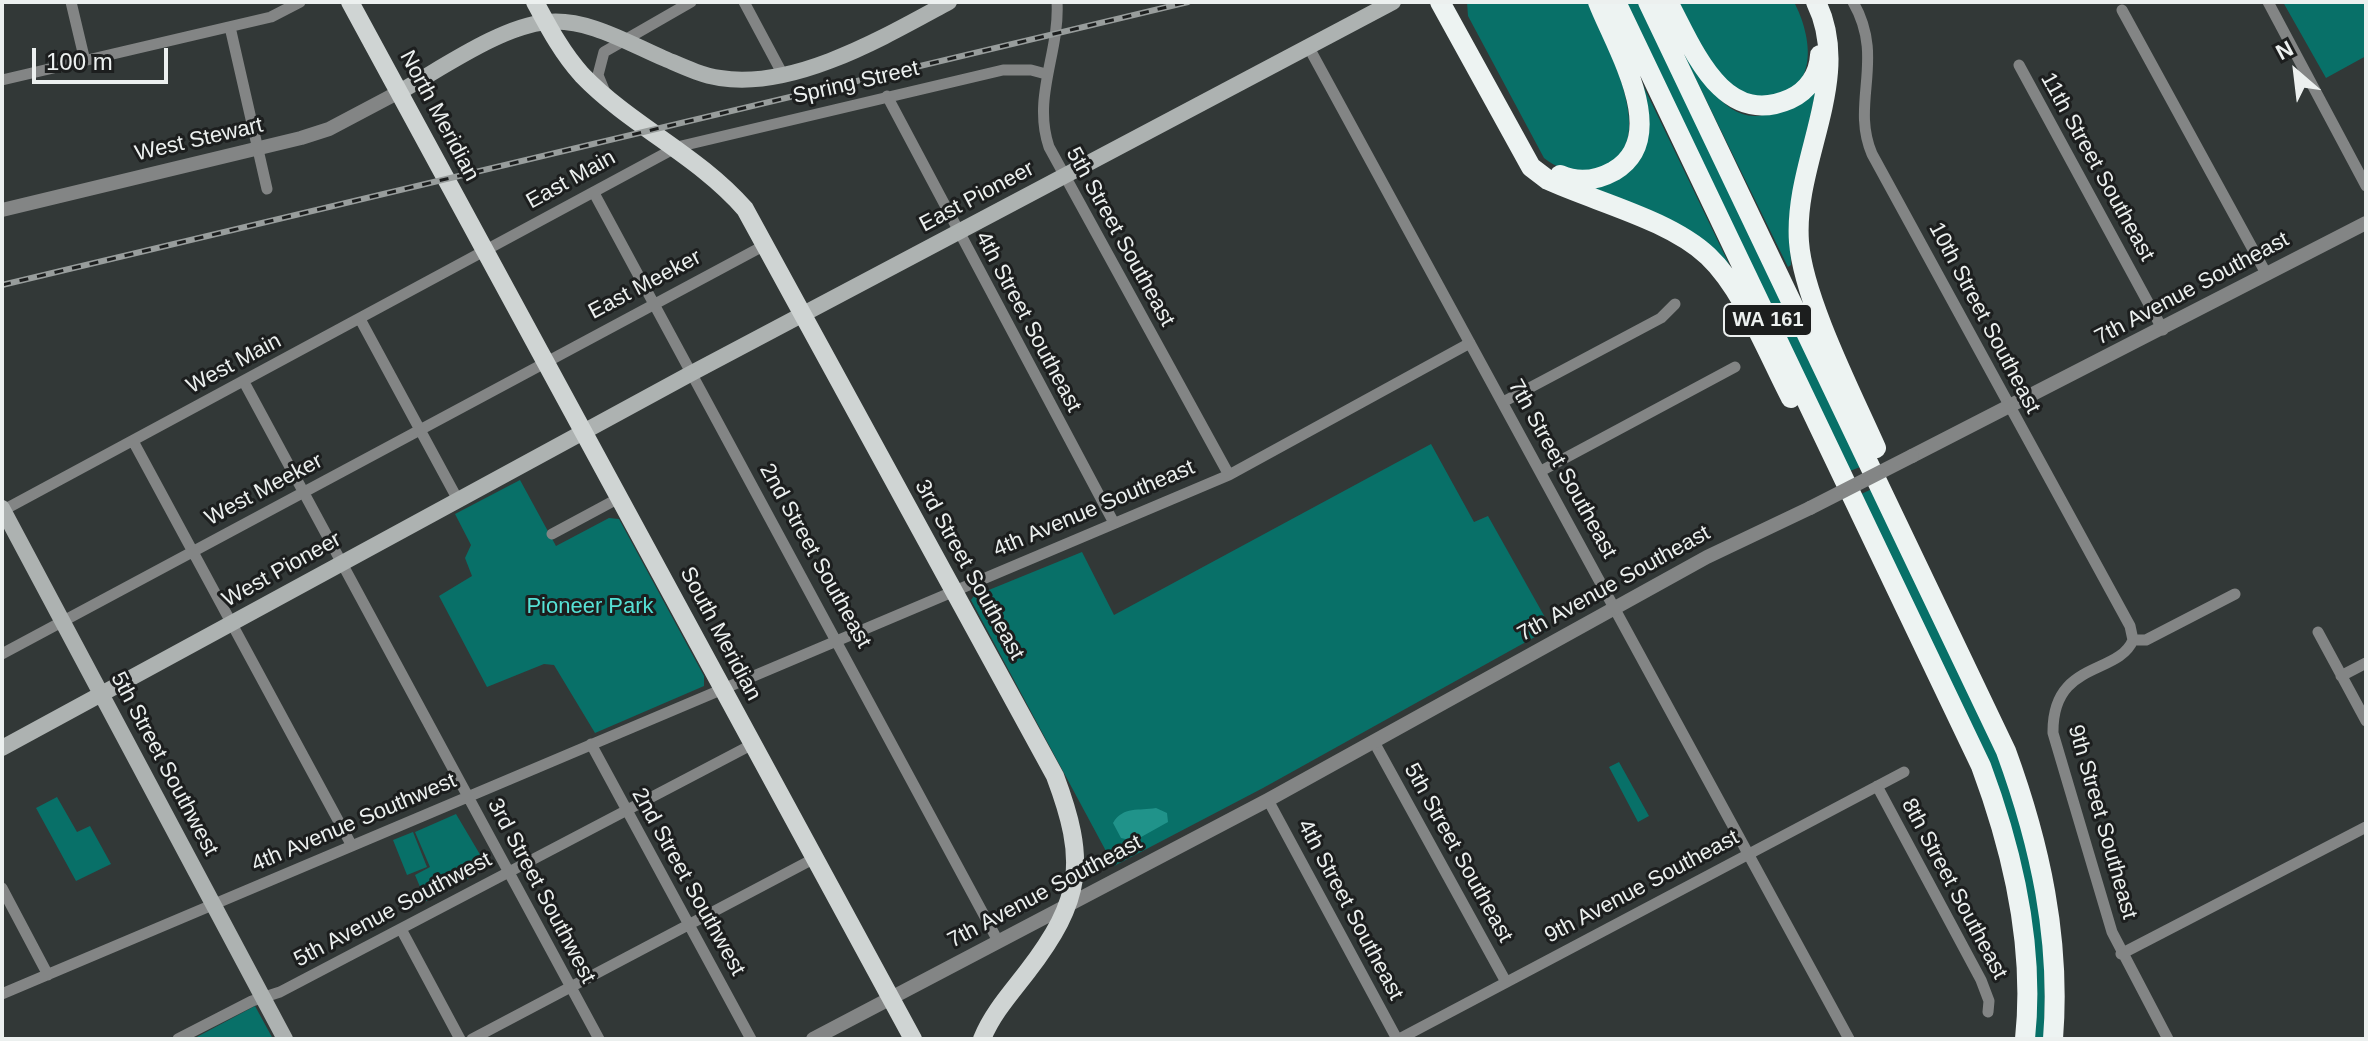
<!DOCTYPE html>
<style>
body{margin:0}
#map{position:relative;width:2368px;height:1041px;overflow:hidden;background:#323837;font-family:Arial,sans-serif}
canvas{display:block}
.frame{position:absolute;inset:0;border:4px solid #ecf0ef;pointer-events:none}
.north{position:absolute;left:2256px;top:32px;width:80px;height:80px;-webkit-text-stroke:6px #1c1e1e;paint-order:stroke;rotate:332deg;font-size:22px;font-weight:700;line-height:32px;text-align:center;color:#ecf0ef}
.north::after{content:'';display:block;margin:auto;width:28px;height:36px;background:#ecf0ef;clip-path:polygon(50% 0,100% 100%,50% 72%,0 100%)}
.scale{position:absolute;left:32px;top:48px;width:136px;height:36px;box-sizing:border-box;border:4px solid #ecf0ef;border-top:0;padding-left:10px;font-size:24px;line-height:28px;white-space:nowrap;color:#ecf0ef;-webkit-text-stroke:6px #1c1e1e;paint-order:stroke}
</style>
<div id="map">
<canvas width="2368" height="1041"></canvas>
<div class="frame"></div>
<div class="north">N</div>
<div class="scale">100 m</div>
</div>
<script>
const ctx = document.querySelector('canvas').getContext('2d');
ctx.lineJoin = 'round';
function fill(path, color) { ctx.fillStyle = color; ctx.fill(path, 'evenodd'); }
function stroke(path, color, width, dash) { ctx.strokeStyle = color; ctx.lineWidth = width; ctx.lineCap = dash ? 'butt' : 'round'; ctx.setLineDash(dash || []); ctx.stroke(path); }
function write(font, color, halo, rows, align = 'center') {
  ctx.font = font + ' Arial,sans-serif'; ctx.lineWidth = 6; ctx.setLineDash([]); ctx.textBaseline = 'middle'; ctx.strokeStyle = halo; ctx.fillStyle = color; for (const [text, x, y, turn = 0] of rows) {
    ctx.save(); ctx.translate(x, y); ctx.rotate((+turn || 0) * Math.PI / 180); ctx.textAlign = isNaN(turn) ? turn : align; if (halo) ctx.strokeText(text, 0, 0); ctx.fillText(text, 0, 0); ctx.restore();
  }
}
fill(new Path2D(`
 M1467,2H1589C1604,40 1664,148 1601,168C1579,175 1562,172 1544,158L1468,16Z
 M1624,2H1640L1860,467L1850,471Z
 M1672,2H1794C1812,36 1821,93 1766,98C1755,99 1740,91 1729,88Z
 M2283,2H2366V56L2326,78Z
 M1681,49C1699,74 1731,132 1771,112C1787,104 1802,90 1818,80L1789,219L1791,265L1788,267Z
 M1627,52L1741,289L1726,270L1591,188L1617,180L1640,156Z
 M1431,444L1474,522L1488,516L1551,628L1263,788L1114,866L971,600L974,596L1082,552L1114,615Z
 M520,480L556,546L609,518L619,519L704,676V686L595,733L554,665L544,664L487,687L439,596L472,576L465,558L471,545L455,514Z
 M1872,489C1923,596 1984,702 2020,816C2043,887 2047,965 2044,1039H2032L2028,903L1859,495Z
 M1619,762L1649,816L1638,822L1609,767Z
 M57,797L77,832L90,826L111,864L76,881L36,808Z
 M456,814L488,868L426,901L415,875L430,867L415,832Z
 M413,832L427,867L407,875L393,840Z
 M255,1006L273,1039H193Z`), '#087068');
fill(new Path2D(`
 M1156,808L1167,813L1168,822L1134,841L1121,838L1113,823C1123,806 1139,811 1156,808Z`), '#20938a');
stroke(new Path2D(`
 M71,2L85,61
 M744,2L782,73
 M1057,2C1060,52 1032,97 1049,147L1229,475
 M1853,2C1886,59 1850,103 1872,154L2130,626L2133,640
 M2268,2L2366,186
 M2122,10L2267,275
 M230,27L267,189
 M1308,46L1849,1039
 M2019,65L2163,330
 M2,80L271,17L300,2
 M605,92L598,75L604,52L691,2
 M887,96L1114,523
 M594,193L998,941
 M360,319L458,500
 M244,382L599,1039
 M1503,402L1661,318L1675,304
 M133,441L352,846
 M1541,471L1735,367
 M2,511L677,147L1003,70H1031L1046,74
 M552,534L619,498
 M2318,632L2366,721
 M2133,640C2118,676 2052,660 2053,733L2112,932L2168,1039
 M2133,640H2146L2235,594
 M2,654L765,245
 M2341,676L2366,663
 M1374,742L1506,982
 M591,744L751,1039
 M1877,786L1981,980L1989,1001L1988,1012
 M1268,800L1397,1039
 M2,888L48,975
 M401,929L460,1039
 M2121,954L2366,827
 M2,994L1229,475L1470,343
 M178,1039L252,1001L280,992L753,744
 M472,1039L815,858
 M1399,1039L1904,772`), '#838585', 11);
stroke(new Path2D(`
 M2,210L301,138L329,129L399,92
 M1912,456L2366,223
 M813,1039L1268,800L1707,557L1810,508`), '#838585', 14);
stroke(new Path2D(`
 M399,92C441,69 501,26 547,22C587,18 628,43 663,58C682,66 700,75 720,78C795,90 886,36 949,2
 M2,508L285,1039
 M2,748L690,374L1393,2`), '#adb2b1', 16);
stroke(new Path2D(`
 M350,2L913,1039
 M535,2C549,28 562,53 582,75C631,126 698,155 745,209L1055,776C1087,861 1083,899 1027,972C1010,994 992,1014 982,1039`), '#cfd4d3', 18);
stroke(new Path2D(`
 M1440,2L1531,167L1548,180C1596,202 1670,220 1708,256C1743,289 1768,354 1791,398
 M1616,2L1981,766C2013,852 2035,946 2025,1039
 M1648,2L2006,751C2040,844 2061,939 2053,1039
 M1668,2C1693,48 1722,129 1790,99C1808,91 1819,74 1820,55
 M1816,2C1854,79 1793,161 1799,242C1803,298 1852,394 1876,448
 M1560,175C1578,183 1596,181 1614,171C1672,137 1616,48 1598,2`), '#edf3f2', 20);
const rail = new Path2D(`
 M2,285L1188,2`);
stroke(rail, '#989d9c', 6);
stroke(rail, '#1c1e1e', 3, [9]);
stroke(new Path2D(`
 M1810,508L1912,456`), '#838585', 14);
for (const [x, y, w] of [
 [1768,320,88]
]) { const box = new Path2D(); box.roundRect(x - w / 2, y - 16, w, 32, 6); ctx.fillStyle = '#1c1e1e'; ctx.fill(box); stroke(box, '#ecf0ef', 2); }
write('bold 20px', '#ecf0ef', null, [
 ["WA 161",1768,320]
]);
write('22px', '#ecf0ef', '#1c1e1e', [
 ["Spring Street",856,83,-13],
 ["North Meridian",439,116,62],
 ["West Stewart",199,140,-13],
 ["11th Street Southeast",2097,167,61],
 ["East Main",571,180,-29],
 ["East Pioneer",977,197,-28],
 ["5th Street Southeast",1120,237,61],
 ["East Meeker",645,285,-28],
 ["7th Avenue Southeast",2192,289,-28],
 ["10th Street Southeast",1984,318,62],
 ["4th Street Southeast",1028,322,62],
 ["West Main",234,364,-28],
 ["7th Street Southeast",1562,469,61],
 ["West Meeker",264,490,-28],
 ["4th Avenue Southeast",1094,509,-23],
 ["2nd Street Southeast",815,556,61],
 ["West Pioneer",282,570,-29],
 ["3rd Street Southeast",969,570,61],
 ["7th Avenue Southeast",1614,584,-29],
 ["South Meridian",720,634,62],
 ["5th Street Southwest",164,764,62],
 ["9th Street Southeast",2102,822,74],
 ["4th Avenue Southwest",354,823,-23],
 ["5th Street Southeast",1458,853,61],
 ["2nd Street Southwest",688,882,61],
 ["9th Avenue Southeast",1642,887,-28],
 ["8th Street Southeast",1954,889,62],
 ["3rd Street Southwest",541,891,62],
 ["7th Avenue Southeast",1045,892,-28],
 ["5th Avenue Southwest",393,910,-28],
 ["4th Street Southeast",1350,910,62]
]);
write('22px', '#56e2d6', '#1c1e1e', [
 ["Pioneer Park",590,607]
]);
</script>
